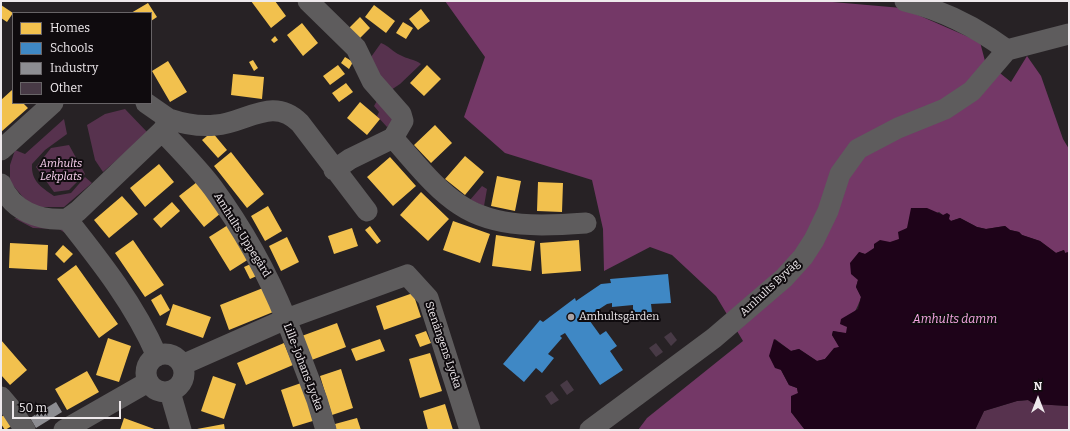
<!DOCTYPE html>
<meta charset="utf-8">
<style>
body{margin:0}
#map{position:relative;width:1070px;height:431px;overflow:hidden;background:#272225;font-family:Bitter,serif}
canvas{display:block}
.frame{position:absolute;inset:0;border:2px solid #eee9ec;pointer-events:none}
.legend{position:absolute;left:12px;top:12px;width:140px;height:92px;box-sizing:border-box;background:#0f0b0e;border:1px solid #686467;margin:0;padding:5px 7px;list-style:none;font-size:12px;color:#eee9ec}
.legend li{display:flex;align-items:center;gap:8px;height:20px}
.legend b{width:20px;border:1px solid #686467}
.north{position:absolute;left:1018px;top:379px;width:40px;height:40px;-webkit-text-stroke:3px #0f0b0e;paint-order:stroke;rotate:0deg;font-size:11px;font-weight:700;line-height:16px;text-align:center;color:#eee9ec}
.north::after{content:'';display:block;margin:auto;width:14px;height:18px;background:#eee9ec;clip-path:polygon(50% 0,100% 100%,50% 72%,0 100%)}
.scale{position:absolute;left:12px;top:401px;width:109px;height:18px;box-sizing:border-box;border:2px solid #eee9ec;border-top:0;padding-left:5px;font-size:12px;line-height:14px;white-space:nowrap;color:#eee9ec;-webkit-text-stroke:3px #0f0b0e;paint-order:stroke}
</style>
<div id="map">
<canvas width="1070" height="431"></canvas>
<div class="frame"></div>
<ul class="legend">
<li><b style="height:11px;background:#f2c14e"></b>Homes</li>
<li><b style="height:11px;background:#3f88c5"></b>Schools</li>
<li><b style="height:11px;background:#8d8d92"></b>Industry</li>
<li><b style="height:11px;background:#483a46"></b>Other</li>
</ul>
<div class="north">N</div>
<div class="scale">50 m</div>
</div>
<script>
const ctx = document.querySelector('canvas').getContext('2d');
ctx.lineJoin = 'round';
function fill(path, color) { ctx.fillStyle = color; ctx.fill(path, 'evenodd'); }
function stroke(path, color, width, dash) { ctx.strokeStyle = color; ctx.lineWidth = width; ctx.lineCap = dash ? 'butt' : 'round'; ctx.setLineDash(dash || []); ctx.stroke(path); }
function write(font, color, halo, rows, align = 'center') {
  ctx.font = font + ' Bitter,serif'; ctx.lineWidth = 4; ctx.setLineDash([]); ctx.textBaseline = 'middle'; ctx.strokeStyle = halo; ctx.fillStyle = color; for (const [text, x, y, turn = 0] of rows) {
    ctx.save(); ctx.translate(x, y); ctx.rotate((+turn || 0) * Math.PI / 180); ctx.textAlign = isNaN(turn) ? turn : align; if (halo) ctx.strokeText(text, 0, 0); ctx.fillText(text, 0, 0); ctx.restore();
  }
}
fill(new Path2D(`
 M381,43C389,46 393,52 400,55C407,59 414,59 421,64L400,84L388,92L371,57Z
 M378,99L395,120L387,127L377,116L379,112L374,106Z
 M125,109L148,133L103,172L95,160L87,125L105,114Z
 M64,119L67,134L45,150L32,164C31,181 41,187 54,196L71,193L85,177L92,183L64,207H36L29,204L10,182V165L15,150L25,154Z
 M69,145L85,174L69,190L54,192L36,167L51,148Z
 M482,186L487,189L484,206L470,200Z
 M14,218L60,225L65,233L59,229L33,228Z
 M1028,400L1035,404L1069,406V430H975L984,411L1017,401Z`), '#57324e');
fill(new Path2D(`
 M445,1H821L902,8L980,42L985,61L1011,82L1027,56L1041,76L1063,139L1069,149V252L1065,253L1064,250L1056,253L1040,241L1022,235L1019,232L1010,230L1005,226L986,229L977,227L960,218L951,221L939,212L907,228L900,239L865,254L859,252L858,280L856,287L861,297C858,309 847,323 847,334L833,331L832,335L840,347L834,349L825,359L817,361L799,349L791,351L775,339L781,370L789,385L797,388L798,393L791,412L805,430H638L647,418L743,341L716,296L672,255L650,247L604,271L603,229L592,180L505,153L464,117L485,57Z`), '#743867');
fill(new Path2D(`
 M911,208H927L943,215L947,213L950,215L949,219L951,221L960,218L977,227L986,229L1005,226L1010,230L1019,232L1022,235L1040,241L1056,253L1064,250L1065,253L1069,252V406L1034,404L1028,400L1017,401L984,411L975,430H805L791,412V396L798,393L797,388L789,385L781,370L775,368L769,356L774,339L791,351L799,349L817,361L825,359L834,348L839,347L832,335L833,331L846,333L847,327L840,324L841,319L858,309L861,297L856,287L858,280L851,274L850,263L859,252L865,254L874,248V244L880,240L890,242L899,239L898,232L907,228Z`), '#1e0319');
fill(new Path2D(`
 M251,1H275L286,16L271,28Z
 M148,3L157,17L151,21V13H131Z
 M1,5L13,13L7,22L1,18Z
 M374,5L395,21L386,33L365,17Z
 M421,9L430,21L418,30L409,19Z
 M360,17L370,28L356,42L345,32Z
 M403,22L413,28L406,39L396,33Z
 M302,23L318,43L303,56L287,35Z
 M275,36L278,40L274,43L271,40Z
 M345,57L353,62L349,69L341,63Z
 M253,60L258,68L254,71L249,62Z
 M168,61L187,92L170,102L152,71Z
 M338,65L345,74L330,85L323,76Z
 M427,65L441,79L424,96L410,83Z
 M233,74L264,77L262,99L231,95Z
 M346,83L353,92L339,102L332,93Z
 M12,90L13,103H23L28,108L1,132V100Z
 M360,102L380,119L367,135L347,118Z
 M435,125L452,143L431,163L414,145Z
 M212,132L227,150L218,158L202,140Z
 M231,152L264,194L247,208L214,166Z
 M465,156L484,172L465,195L445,179Z
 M390,157L416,186L393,206L367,177Z
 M159,164L174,182L145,207L130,188Z
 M497,176L521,181L515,211L491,206Z
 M197,182L221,213L204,227L179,196Z
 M538,182L563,183L562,212L537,211Z
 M421,192L449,219L428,241L400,215Z
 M122,196L138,214L109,238L94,220Z
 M172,202L180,211L161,228L153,219Z
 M268,206L282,231L265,241L251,216Z
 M453,221L490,234L480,263L443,250Z
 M228,225L249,259L230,271L209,237Z
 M370,226L381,241L377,244L365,230Z
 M352,228L358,246L334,254L328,236Z
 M496,235L535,241L531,271L492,266Z
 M287,237L299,262L281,271L269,246Z
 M133,240L164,285L145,297L115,253Z
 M579,240L581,271L542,274L540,243Z
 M10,243L48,245L47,270L9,268Z
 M63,245L73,254L64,263L55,254Z
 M255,262L261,274L250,279L244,267Z
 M76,265L118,324L99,338L57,279Z
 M268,286L278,310L229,330L220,305Z
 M413,293L421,317L384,330L376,306Z
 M161,294L170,310L160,316L151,300Z
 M173,304L211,317L203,338L166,325Z
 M337,323L346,347L309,361L299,337Z
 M426,331L431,343L420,347L415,335Z
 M108,338L131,346L119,382L96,375Z
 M380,339L385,351L356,361L351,349Z
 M1,340L27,370L10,385L1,375Z
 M284,343L293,365L246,385L237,363Z
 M430,353L442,391L420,398L409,359Z
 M341,369L353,408L332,415L320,376Z
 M87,371L99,392L67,410L55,389Z
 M213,376L236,384L224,419L201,411Z
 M304,382L316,420L293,427L281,390Z
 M445,404L453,430H428L423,411Z
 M7,413L15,424L5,430L1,424V417Z
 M124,418L157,430H120Z
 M357,418L361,430H336L335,424Z
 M224,424L225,430H197V429Z`), '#f2c14e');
fill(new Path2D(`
 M668,274L671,303L651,304L652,312L633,313V305L612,307V303L607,304L587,317L600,335L606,331L617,346L610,351L623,370L600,385L565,333L560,336L562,338L548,354L554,358L542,373L536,368L524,382L503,364L540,320L543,322L575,298L576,301L601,284L611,283L610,279Z`), '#3f88c5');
fill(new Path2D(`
 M56,402L62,412L36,428L30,418Z`), '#8d8d92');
fill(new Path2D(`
 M671,332L677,340L671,346L664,337Z
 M656,343L663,352L656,357L649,348Z
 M567,380L574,390L567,395L560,385Z
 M552,391L559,400L551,405L545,396Z`), '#483a46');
stroke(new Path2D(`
 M308,1L356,48L372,81L401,114L403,121L393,138L350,159L334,170
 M905,1C942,10 976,27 1007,50L1069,34
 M146,103L169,119L163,130
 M169,119C184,124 200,127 216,125C246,123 273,95 300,123L367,211
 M393,138C414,161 434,188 460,205C496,229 545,226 586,223
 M1,150L53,103
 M1,184C12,211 39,221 67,219C101,262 135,305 157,356
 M67,219L78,211L162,131C179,149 198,168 213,188C243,229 267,272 286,319L407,275L428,298L470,430
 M146 373a19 19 0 1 1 38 0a19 19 0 1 1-38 0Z
 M182,365L286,319L317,400L326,430
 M170,392L181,430
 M1,397L12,410L25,430
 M64,430L148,382
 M590,430L714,338L784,278L803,257L814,240L828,211L840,174L858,149L898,128L945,109L972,91L1007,50`), '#5e5c5d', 21);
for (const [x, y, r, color] of [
 [571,317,4,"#a8a3a6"]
]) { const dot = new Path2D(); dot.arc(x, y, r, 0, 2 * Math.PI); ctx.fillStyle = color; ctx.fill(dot); stroke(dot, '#0f0b0e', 1.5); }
write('italic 11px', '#fad1ef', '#0f0b0e', [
 ["Amhults",61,164],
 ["Lekplats",61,177]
]);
write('11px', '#eee9ec', '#0f0b0e', [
 ["Amhults Uppegård",242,235,58],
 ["Amhults Byväg",770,288,-43],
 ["Stenängens Lycka",443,345,71],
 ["Lille-Johans Lycka",303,367,69]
]);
write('11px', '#eee9ec', '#0f0b0e', [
 ["Amhultsgården",579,317]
], 'left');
write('italic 12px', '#f7a8e4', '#0f0b0e', [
 ["Amhults damm",955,320]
]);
</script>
